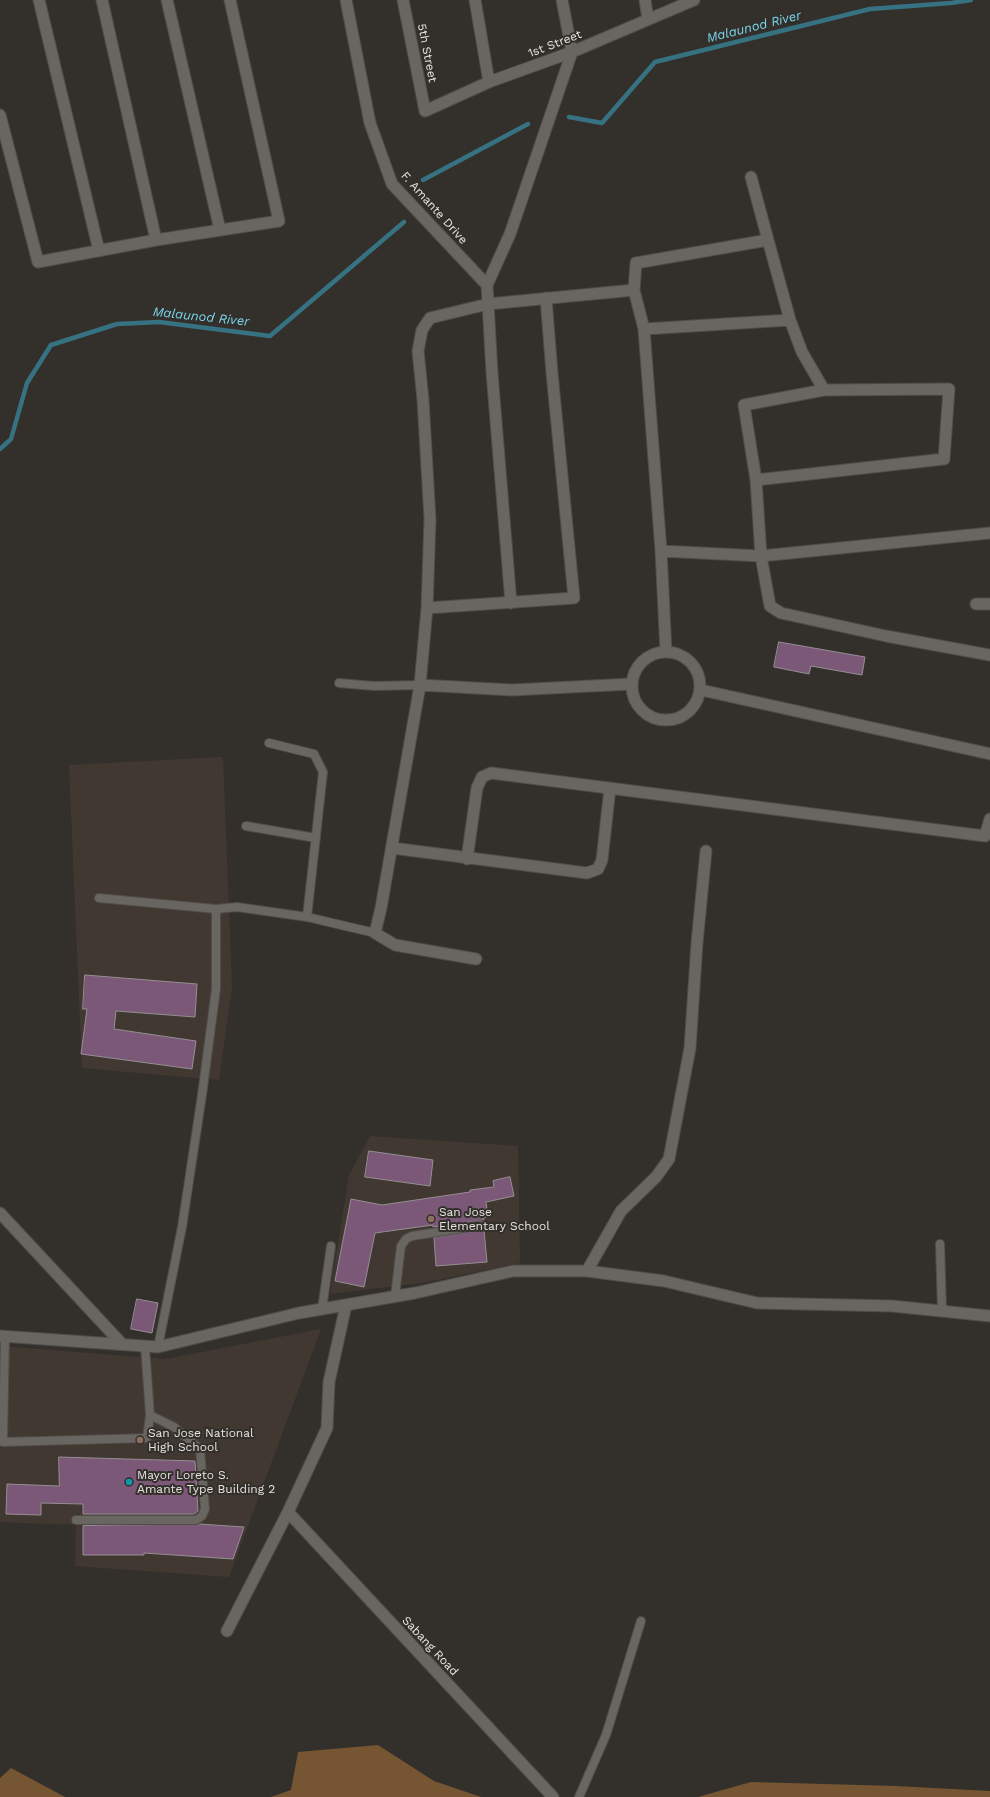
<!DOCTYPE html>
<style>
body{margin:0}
canvas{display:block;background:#332f2b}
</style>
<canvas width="990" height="1797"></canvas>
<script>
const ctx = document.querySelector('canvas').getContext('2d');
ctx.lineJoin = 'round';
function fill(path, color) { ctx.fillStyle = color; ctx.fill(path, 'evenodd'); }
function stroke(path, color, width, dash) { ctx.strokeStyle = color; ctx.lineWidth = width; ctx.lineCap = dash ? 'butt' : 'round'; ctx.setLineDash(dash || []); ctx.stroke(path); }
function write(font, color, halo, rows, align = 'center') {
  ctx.font = font + ' "Work Sans",sans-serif'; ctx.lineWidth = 4; ctx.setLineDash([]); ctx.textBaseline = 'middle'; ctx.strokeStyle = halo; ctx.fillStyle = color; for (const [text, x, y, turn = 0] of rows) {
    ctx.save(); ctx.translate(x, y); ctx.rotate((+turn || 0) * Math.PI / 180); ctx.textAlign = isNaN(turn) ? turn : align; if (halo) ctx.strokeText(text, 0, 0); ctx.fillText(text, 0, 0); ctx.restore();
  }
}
fill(new Path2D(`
 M223,757L232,987L219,1080L82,1068L69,765Z
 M370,1136L518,1146L520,1263L421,1283L330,1294L349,1175Z
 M321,1329L229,1577L75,1566L76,1525L0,1522V1346L166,1359Z`), '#413831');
fill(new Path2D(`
 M378,1745L434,1781L481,1797H271L291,1790L298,1752Z
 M11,1768L65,1797H0V1778Z
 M751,1782L896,1786L990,1791V1797H698Z`), '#755532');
stroke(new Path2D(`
 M569,117L602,123L655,62L870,9L951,3L971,0
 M423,180L528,124
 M0,449L11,439L27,383L51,345L117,324L159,322L270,336L404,222`), '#367281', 4.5);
const building = new Path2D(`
 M779,642L865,657L862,675L811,666L809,674L774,667Z
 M85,975L197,984L195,1017L116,1011L114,1029L196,1041L192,1069L81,1054L87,1009H83Z
 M369,1151L433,1160L430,1186L365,1177Z
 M510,1177L514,1196L486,1202L488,1217L483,1218L484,1220L433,1227V1225L375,1233L364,1287L335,1281L351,1199L382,1205L470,1192V1190L494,1187L493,1181Z
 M484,1230L487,1262L436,1266L434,1238Z
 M137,1299L158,1303L152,1333L131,1329Z
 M59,1457L195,1461L198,1511L194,1514H83V1504L41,1503V1515L6,1514L7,1484L59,1486Z
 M199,1524L244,1527L233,1559L144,1553V1555H83V1526Z`);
fill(building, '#7b5877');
stroke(building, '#948f93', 1);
const service = new Path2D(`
 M339,683L374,686L420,685
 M269,743L314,754L323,772L307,917
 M246,826L316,838
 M99,898L216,909
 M940,1244L942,1311
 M395,1296L401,1246L406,1239L412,1236L483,1225
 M322,1309L331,1246
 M5,1336L3,1442L147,1438L150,1415L145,1346
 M158,1347L182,1227L202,1095L216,989V909L237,907L307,917L375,933
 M76,1520H196L202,1516L205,1509L200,1449L174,1427L150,1415
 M579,1797L606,1735L641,1621`);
const minor = new Path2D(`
 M39,0L99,251
 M102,0L156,240
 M167,0L220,230
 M346,0L370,123L392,184L487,285
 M403,0L425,111L489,82L572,52L694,0
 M475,0L489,82
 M645,0L648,19
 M0,115L38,262L156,240L279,221L230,0
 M751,177L768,240
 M634,290L644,329L661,551L666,652
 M644,329L790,320
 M756,480L944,459L949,389L824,390L744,405L756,480L761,556L770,606L781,613L886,636L990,655
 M661,551L761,556L990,533
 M511,603L492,373L487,285L510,234L572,52L562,0
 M976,604H990
 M427,608L574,598L552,373L546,298
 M632 686a34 34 0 1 1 68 0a34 34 0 1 1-68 0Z
 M420,685L512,690L631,684
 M701,690L990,754
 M392,848L587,873L598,869L602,860L610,788
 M467,859L477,788L482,777L491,773L985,836L990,819
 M476,959L395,945L375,933L381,908L420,685L427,608L430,519L423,400L418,351L422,330L430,318L488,304L634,290L636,263L768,240L790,320L802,352L824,390
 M0,1213L122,1344
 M587,1271L621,1211L656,1177L669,1159L690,1048L697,943L706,851
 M0,1336L158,1347L299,1313L415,1293L513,1271H587L664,1281L757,1303L892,1306L990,1316
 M288,1512L553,1797
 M227,1631L288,1512L327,1428L329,1382L346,1305`);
stroke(service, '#504d49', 10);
stroke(minor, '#504d49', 13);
stroke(service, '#696560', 8);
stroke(minor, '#696560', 11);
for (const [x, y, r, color] of [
 [431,1219,4,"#8d6e63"],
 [140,1440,4,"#8d6e63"],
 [129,1482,4,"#0f9aa8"]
]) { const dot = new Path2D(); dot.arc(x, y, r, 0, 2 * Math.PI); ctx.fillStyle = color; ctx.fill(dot); stroke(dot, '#332f2b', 1.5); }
write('12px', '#e6e3e0', '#332f2b', [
 ["1st Street",555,44,-21],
 ["5th Street",427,53,79],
 ["F. Amante Drive",434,208,48],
 ["Sabang Road",430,1646,47]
]);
write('12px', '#e6e3e0', '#332f2b', [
 ["San Jose",439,1212],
 ["Elementary School",439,1226],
 ["San Jose National",148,1433],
 ["High School",148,1447],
 ["Mayor Loreto S.",137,1475],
 ["Amante Type Building 2",137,1489]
], 'left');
write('italic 13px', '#79d8f0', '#332f2b', [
 ["Malaunod River",754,27,-14],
 ["Malaunod River",201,317,6]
]);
</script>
